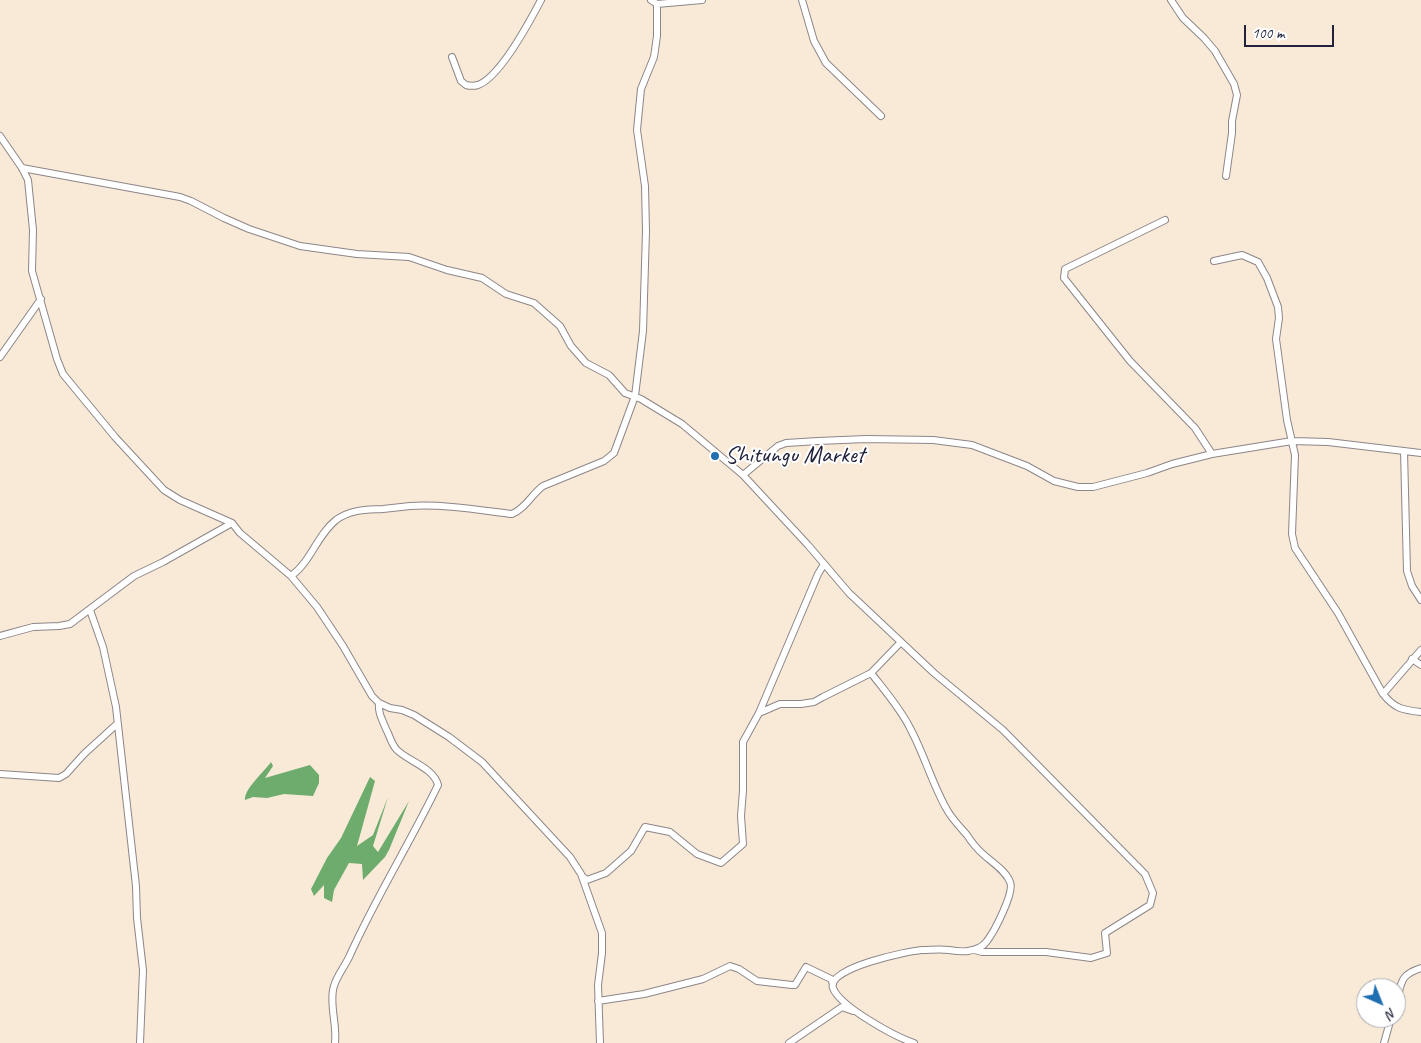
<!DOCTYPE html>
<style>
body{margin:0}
#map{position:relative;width:1421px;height:1043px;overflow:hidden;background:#f8ead7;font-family:Caveat,sans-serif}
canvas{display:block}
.north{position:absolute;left:1356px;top:978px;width:50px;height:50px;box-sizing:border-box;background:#fff;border:1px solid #a7a7b1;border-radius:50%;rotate:136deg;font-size:14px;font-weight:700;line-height:20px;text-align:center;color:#22223b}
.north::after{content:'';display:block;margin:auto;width:18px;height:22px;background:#1f6fb2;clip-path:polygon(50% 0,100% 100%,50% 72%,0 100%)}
.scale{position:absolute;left:1244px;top:25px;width:90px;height:22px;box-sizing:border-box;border:2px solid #22223b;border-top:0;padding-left:6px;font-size:15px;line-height:18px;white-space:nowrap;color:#22223b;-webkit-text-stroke:4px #fff;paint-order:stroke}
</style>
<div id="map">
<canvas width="1421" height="1043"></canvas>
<div class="north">N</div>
<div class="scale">100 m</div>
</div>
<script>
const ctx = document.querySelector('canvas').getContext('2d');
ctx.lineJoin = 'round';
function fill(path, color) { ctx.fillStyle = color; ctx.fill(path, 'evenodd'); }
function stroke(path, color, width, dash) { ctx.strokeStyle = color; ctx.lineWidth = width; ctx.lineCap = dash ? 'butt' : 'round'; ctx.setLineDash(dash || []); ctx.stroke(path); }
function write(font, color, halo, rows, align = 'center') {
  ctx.font = font + ' Caveat,sans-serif'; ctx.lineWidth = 4; ctx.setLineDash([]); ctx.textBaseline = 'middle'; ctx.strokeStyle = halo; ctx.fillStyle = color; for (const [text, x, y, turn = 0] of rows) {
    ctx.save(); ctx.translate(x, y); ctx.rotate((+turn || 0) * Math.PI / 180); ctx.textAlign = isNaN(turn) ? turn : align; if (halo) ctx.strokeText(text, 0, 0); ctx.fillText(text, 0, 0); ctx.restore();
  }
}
fill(new Path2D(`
 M271,762L273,766L265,778L310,765L319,775V783L313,796L284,794L267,798L253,797L245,800C244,789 264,772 271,762Z
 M370,777L375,781L357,846L373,835L388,797L373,846L378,852L409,801L389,850L385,857L363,880L362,864L349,863L334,890L332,902L324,898V885L314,896L311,889L327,858L341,838Z`), '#6eac6e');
const street = new Path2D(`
 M651,0L657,4L702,0
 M802,0L814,41L826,63L881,116
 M1171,0L1183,18L1204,38L1215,51L1234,84L1237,95L1232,121V133L1226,176
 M452,57L461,81L466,85C470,86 474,86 478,85C500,77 530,21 541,0
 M0,136L22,168L28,180L33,230L32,271L57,359L63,374L115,437L164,490L180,500L232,523
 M22,168L180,197L191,201L224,218L249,229L300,246L357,254L409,257L447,270L482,278L506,294L534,303L560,326L571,346L586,363L609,375L625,393L641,399L682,424L743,475L778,446L786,443L818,441L866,439L933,440L972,445L1027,466L1054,481L1078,487H1093L1147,473L1172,464L1212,454L1292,441L1328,442L1421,453
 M1165,220L1065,269L1064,278L1130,361L1195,428L1212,454
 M1214,261L1242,255L1258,262L1267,278L1278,307L1279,318L1276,339L1287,420L1295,455L1292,534L1295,548L1338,613L1383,694C1395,709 1403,710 1421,712
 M0,357L41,299
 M1404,451L1407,571L1412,586L1421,600
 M743,475L808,545L849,593L934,673L1003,730L1145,874L1153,893L1150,905L1105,933L1107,953L1091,958L1046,952H982L975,950
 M291,576C311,562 317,535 336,520C351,509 367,510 383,509C392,508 401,507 410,506C444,504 479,510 512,514C525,509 532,494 543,486L604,461L614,453L635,396L643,331L646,231L645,186L637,130L641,89L654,57L657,36V4
 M90,610L103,647L116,707L136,886L137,918L143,970L140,1043
 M0,636L33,627L59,626L70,624L134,576L163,562L232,523L240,533L291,576L317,607L343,646L372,696L379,703L390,708L402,710L414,715L449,737L482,762L570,857L581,874L602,933V953L598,985L600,1043
 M1412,659L1421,665
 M871,673C885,691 900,708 910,728C924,754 932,783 946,808C951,818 960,827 967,835C972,843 977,849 984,855C993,863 1006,871 1010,882C1015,892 994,932 987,941C983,947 975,950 968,951C962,952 955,951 949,950C940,949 931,950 922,950C908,951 826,968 833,988C840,1007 896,1037 914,1043
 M1383,694L1421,650
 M759,713L780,704H801L814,702L823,697L871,673L900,643
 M0,774L59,778L66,774L84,754L117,724
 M582,876L587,880L606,873L631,851L645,827L670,832L697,854L721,863L743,844L741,816L743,790V742L759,713L818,574L824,564
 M598,1001L644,994L703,979L730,966L739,969L757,981L792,985H795L806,967L831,979L833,984
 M1396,1003C1402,983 1399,975 1421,968
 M335,1043C337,1025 330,1007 333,990C335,977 345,967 350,955C376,897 410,843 438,785C434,768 408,761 397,750C391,744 390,736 386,729C382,719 378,713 379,703
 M789,1043L842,1007L853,1011
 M1384,1043L1391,1018`);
stroke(street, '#8d8689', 8);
stroke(street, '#fff', 6);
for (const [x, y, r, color] of [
 [715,456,5,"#1f6fb2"]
]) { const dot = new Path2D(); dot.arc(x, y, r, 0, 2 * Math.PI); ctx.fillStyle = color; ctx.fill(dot); stroke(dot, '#fff', 2); }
write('24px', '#22223b', '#fff', [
 ["Shitungu Market",725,456]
], 'left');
</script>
